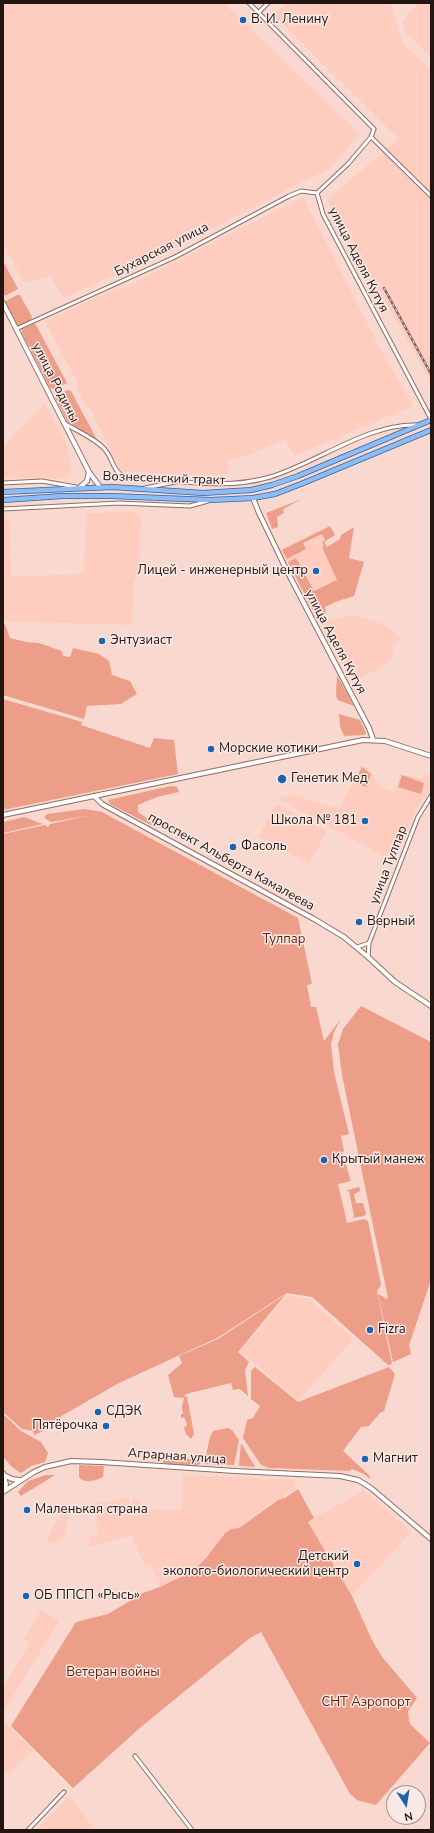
<!DOCTYPE html>
<meta charset="utf-8">
<style>
body{margin:0}
#map{position:relative;width:434px;height:1833px;overflow:hidden;background:#f9d8cf;font-family:"Nunito Sans",sans-serif}
canvas{display:block}
.frame{position:absolute;inset:0;border:4px solid #231511;pointer-events:none}
.north{position:absolute;left:386px;top:1785px;width:40px;height:40px;box-sizing:border-box;background:#fae9e4;border:1px solid #a49490;border-radius:50%;rotate:168deg;font-size:11px;font-weight:700;line-height:16px;text-align:center;color:#231511}
.north::after{content:'';display:block;margin:auto;width:14px;height:18px;background:#1c64b3;clip-path:polygon(50% 0,100% 100%,50% 72%,0 100%)}
</style>
<div id="map">
<canvas width="434" height="1833"></canvas>
<div class="frame"></div>
<div class="north">N</div>
</div>
<script>
const ctx = document.querySelector('canvas').getContext('2d');
ctx.lineJoin = 'round';
function fill(path, color) { ctx.fillStyle = color; ctx.fill(path, 'evenodd'); }
function stroke(path, color, width, dash) { ctx.strokeStyle = color; ctx.lineWidth = width; ctx.lineCap = dash ? 'butt' : 'round'; ctx.setLineDash(dash || []); ctx.stroke(path); }
function write(font, color, halo, rows, align = 'center') {
  ctx.font = font + ' "Nunito Sans",sans-serif'; ctx.lineWidth = 3; ctx.setLineDash([]); ctx.textBaseline = 'middle'; ctx.strokeStyle = halo; ctx.fillStyle = color; for (const [text, x, y, turn = 0] of rows) {
    ctx.save(); ctx.translate(x, y); ctx.rotate((+turn || 0) * Math.PI / 180); ctx.textAlign = isNaN(turn) ? turn : align; if (halo) ctx.strokeText(text, 0, 0); ctx.fillText(text, 0, 0); ctx.restore();
  }
}
fill(new Path2D(`
 M3,3H224L360,134L330,169L309,178L171,250L63,298L50,276L24,282L3,243Z
 M286,3H390L403,44L431,70V382L327,199L399,139L274,16Z
 M418,3H431V57L406,33L402,22Z
 M303,197L377,343L413,406L294,456L285,439L246,456L228,460L229,474L190,475L120,471L89,406L86,407L78,390L77,382L45,321L116,289L132,284Z
 M45,404L67,446L72,468L67,478H3V449L16,432Z
 M108,512H136V516L141,517L139,574L134,581L132,625L3,621V519H9L11,574L13,576L62,575L84,573L86,513H107Z
 M319,530L348,586L335,599L312,610L280,550Z
 M349,615L380,623L401,637L399,641L392,646L393,649L392,659L356,682L337,652V648L323,622Z
 M362,766L370,770L379,786L394,792L400,774L423,779L425,774L431,776V789L416,809L394,862L277,798L294,795L339,809Z
 M279,805L327,831L309,864L258,837L275,806Z
 M287,1296L309,1299L353,1339L299,1401L240,1351Z
 M183,1475L296,1480L294,1491L284,1495V1498H279L264,1508L239,1527L231,1529L224,1533L206,1557L193,1570L160,1587L150,1564H144L131,1535L88,1547L90,1536L98,1535L95,1504L128,1498L130,1508H134H131L133,1498L140,1499L139,1509L181,1510Z
 M364,1491L411,1532L352,1596L308,1521Z
 M65,1506L70,1510L66,1529L61,1540L54,1544L46,1540Z
 M41,1610L59,1621L3,1712V1688L30,1643L24,1639Z
 M3,1721L33,1750L9,1774L6,1771L3,1773Z
 M70,1796L95,1830H36Z`), '#fecdbf');
fill(new Path2D(`
 M3,261L18,289L5,296L3,292Z
 M17,295H20L32,317L31,320L19,326L16,325L4,302Z
 M34,324L36,325L67,383L54,389L50,388L22,333V329Z
 M67,390L71,391L97,440L68,423L55,397Z
 M302,499L283,509L284,513L277,517L278,527L272,529L266,513Z
 M330,526L335,535L324,542L327,547L340,539L341,535L354,527L349,558L364,562L354,596L335,602L325,607L326,613L321,616L320,618H317L288,562L296,558L314,591L337,580L322,547L324,546L322,542L325,540L322,534L303,543L306,549L287,559L282,550Z
 M3,624H5L10,638L26,642L39,643L62,651L63,656L70,657L73,648L99,654L109,661L112,675L130,681L137,694L121,704L87,706L84,719L3,695Z
 M337,675L354,706L338,700L336,696Z
 M3,699L82,722L81,725L150,748L154,738L174,740L178,774L3,810Z
 M339,714L360,720L366,733L364,735L344,736L340,727Z
 M362,767L371,774L366,787L354,782Z
 M402,775L424,783L421,794L398,787Z
 M171,786L177,787L179,792L157,797L138,805V812L148,819L153,826L110,804L108,800Z
 M85,809L102,812L298,918L312,984L307,985L311,1007H316L324,1041L341,1019L334,1032L331,1044L334,1072L349,1134L341,1136L344,1151L342,1152L351,1181L338,1184L347,1223L364,1219L368,1221L381,1285L377,1291L392,1364L388,1365L312,1297L287,1293L217,1338L119,1383L58,1418L41,1432L34,1435L33,1431L22,1429L3,1412V834L45,825L48,827L50,824L86,816L51,822L44,818L47,814Z
 M24,817L43,824L3,833V822Z
 M361,1006L431,1042V1280L409,1345L411,1354L393,1362L378,1294L384,1297L385,1299L388,1298L342,1075L338,1044L343,1029Z
 M358,1187L360,1188V1191L354,1194L356,1203H363L366,1214L364,1216L352,1218L354,1216L349,1191L346,1192L348,1190Z
 M285,1295L238,1352L249,1362L245,1370L248,1396L240,1389L233,1390L231,1383L186,1394L183,1398L174,1397L168,1375L182,1363L179,1356L218,1339Z
 M255,1367L298,1402L389,1367L395,1374L384,1411L380,1413L369,1426L361,1427L343,1451L369,1475L370,1479L364,1474L352,1469L350,1471L269,1468L261,1465L243,1438L247,1420L253,1418L260,1406L251,1399V1371Z
 M187,1396L194,1434L191,1439L186,1434L184,1428L187,1425L184,1417L181,1418V1414H183L182,1407L184,1397Z
 M3,1414L21,1431L41,1442L48,1453L45,1462L31,1466L21,1473L12,1467L3,1457Z
 M228,1428L232,1430L239,1440L234,1465L204,1464L210,1437L213,1431Z
 M241,1443L255,1467L239,1466Z
 M162,1457L201,1460L200,1464C189,1468 174,1465 163,1463Z
 M79,1465L104,1466L103,1477C96,1481 84,1484 79,1477Z
 M46,1475H55L21,1496L18,1492L28,1481Z
 M298,1489L314,1518L308,1522L352,1596L372,1640L382,1657L417,1698L408,1711L409,1721L411,1725L430,1743L376,1805L357,1800L350,1794L261,1632L250,1638L141,1727L73,1788L11,1726L76,1622L108,1614L143,1593L160,1587L193,1571L206,1558L225,1533L231,1529L239,1528L278,1500L285,1498Z`), '#ed9e88');
const street = new Path2D(`
 M249,3L374,129L371,137L348,164L317,193
 M258,13L268,3
 M371,137L431,196
 M317,193L323,214L431,419
 M16,329L175,257L289,196L301,191L317,193
 M66,424C78,432 97,439 106,451C112,458 113,469 120,474C129,480 153,479 165,480C199,484 237,487 270,477C317,463 368,423 417,425
 M3,483L42,481L76,487
 M145,488L175,482
 M3,509L119,503L190,506L208,501
 M357,947L369,943
 M368,957L369,943L418,817L431,796
 M135,1756L192,1830
 M28,1830L64,1792`);
const secondary = new Path2D(`
 M3,303L89,472L100,487
 M79,488L87,481L89,472
 M253,498L259,513L286,569L369,728L373,739
 M94,796L102,804L314,919L344,937L368,957L395,982L431,1006
 M3,815L363,740L385,741L431,756
 M3,1473L6,1484L4,1491
 M4,1475L12,1479L19,1480
 M3,1492L34,1472L45,1467L71,1461L101,1462L235,1471L340,1476L358,1480L371,1488L431,1539`);
const primary = new Path2D(`
 M3,492L112,487L203,493L251,490L272,485L298,476L431,420
 M3,500L63,496H112L211,500L253,498L275,494L301,484L431,430`);
stroke(street, '#916d62', 5);
stroke(secondary, '#916d62', 6);
stroke(primary, '#37649f', 6);
stroke(street, '#fff', 3);
stroke(secondary, '#fff', 4);
stroke(primary, '#8ebcf4', 4.5);
const rail = new Path2D(`
 M384,288L431,374`);
stroke(rail, '#7b655f', 2.5);
stroke(rail, '#fae9e4', 1, [3]);
for (const [x, y, r, color] of [
 [243,20,4,"#1c64b3"],
 [316,571,4,"#1c64b3"],
 [102,641,4,"#1c64b3"],
 [211,749,4,"#1c64b3"],
 [282,779,5,"#1c64b3"],
 [365,821,4,"#1c64b3"],
 [233,847,4,"#1c64b3"],
 [359,922,4,"#1c64b3"],
 [324,1160,4,"#1c64b3"],
 [370,1330,4,"#1c64b3"],
 [98,1412,4,"#1c64b3"],
 [106,1426,4,"#1c64b3"],
 [365,1459,4,"#1c64b3"],
 [27,1510,4,"#1c64b3"],
 [357,1564,4,"#1c64b3"],
 [26,1596,4,"#1c64b3"]
]) { const dot = new Path2D(); dot.arc(x, y, r, 0, 2 * Math.PI); ctx.fillStyle = color; ctx.fill(dot); stroke(dot, '#fae9e4', 1.5); }
write('13px', '#231511', '#fae9e4', [
 ["В. И. Ленину",251,20],
 ["Лицей - инженерный центр",308,571,"right"],
 ["Энтузиаст",110,641],
 ["Морские котики",219,749],
 ["Генетик Мед",291,779],
 ["Школа № 181",357,821,"right"],
 ["Фасоль",241,847],
 ["Верный",367,922],
 ["Крытый манеж",332,1160],
 ["Fizra",378,1330],
 ["СДЭК",106,1412],
 ["Пятёрочка",98,1426,"right"],
 ["Магнит",373,1459],
 ["Маленькая страна",35,1510],
 ["Детский",349,1557,"right"],
 ["эколого-биологический центр",349,1572,"right"],
 ["ОБ ППСП «Рысь»",34,1596]
], 'left');
write('13px', '#231511', '#fae9e4', [
 ["Бухарская улица",162,250,-27],
 ["улица Аделя Кутуя",358,260,63],
 ["улица Родины",55,383,63],
 ["Вознесенский тракт",164,479,2],
 ["улица Аделя Кутуя",335,642,62],
 ["проспект Альберта Камалеева",231,862,29],
 ["улица Тулпар",389,865,-69],
 ["Аграрная улица",177,1457,4]
]);
write('13px', '#661f0a', '#fae9e4', [
 ["Тулпар",284,940],
 ["Ветеран войны",113,1673],
 ["СНТ Аэропорт",366,1703]
]);
</script>
